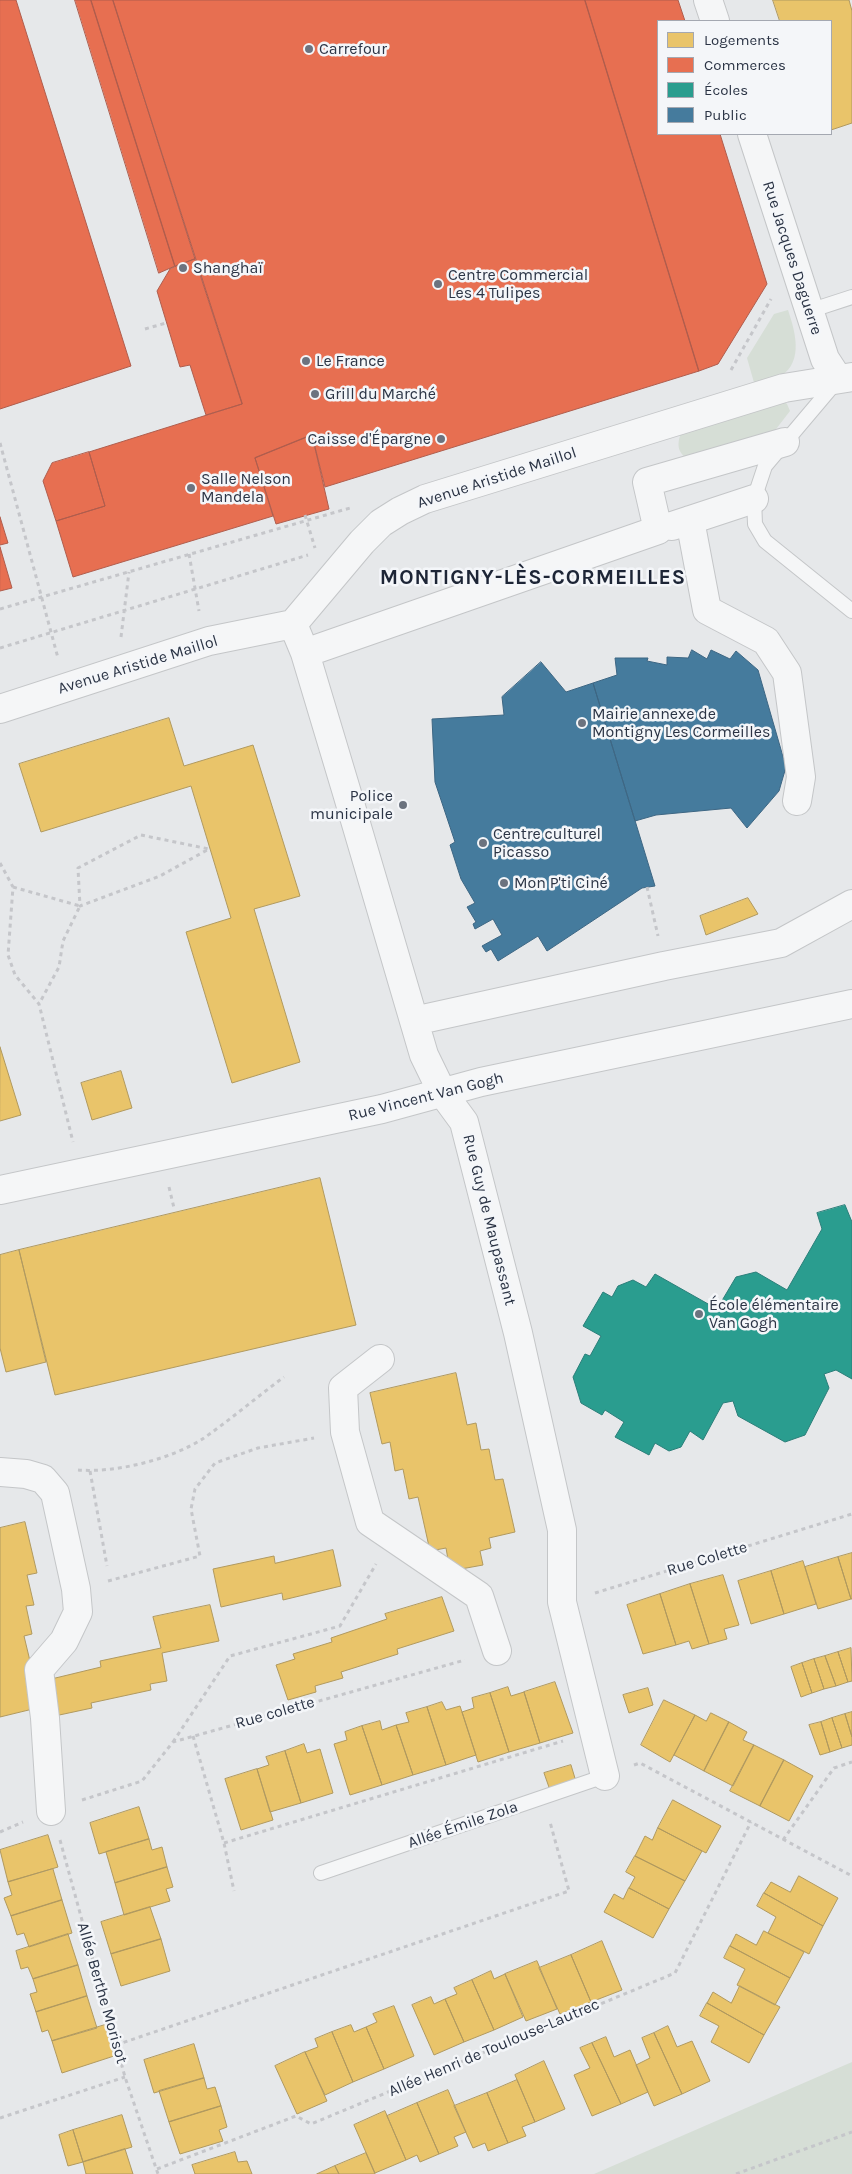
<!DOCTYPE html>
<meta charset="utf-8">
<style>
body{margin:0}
#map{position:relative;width:852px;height:2174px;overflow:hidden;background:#e6e8ea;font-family:Karla,sans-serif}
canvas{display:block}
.legend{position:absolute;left:657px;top:20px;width:175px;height:115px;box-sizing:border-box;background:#f4f6f9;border:1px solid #a4a8b1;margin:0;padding:6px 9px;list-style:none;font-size:15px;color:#2b3445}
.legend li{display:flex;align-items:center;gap:10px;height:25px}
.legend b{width:25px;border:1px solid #a4a8b1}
</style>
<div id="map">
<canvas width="852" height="2174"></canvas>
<ul class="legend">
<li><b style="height:14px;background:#e9c46a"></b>Logements</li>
<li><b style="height:14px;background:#e76f51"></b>Commerces</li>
<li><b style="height:14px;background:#2a9d8f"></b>Écoles</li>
<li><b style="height:14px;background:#457b9d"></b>Public</li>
</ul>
</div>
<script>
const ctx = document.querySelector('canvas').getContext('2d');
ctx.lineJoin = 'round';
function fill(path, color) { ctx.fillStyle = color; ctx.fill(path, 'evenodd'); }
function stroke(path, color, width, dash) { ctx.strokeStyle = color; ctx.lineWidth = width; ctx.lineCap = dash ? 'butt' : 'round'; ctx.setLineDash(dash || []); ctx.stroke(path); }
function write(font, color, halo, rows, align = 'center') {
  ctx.font = font + ' Karla,sans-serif'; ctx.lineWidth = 5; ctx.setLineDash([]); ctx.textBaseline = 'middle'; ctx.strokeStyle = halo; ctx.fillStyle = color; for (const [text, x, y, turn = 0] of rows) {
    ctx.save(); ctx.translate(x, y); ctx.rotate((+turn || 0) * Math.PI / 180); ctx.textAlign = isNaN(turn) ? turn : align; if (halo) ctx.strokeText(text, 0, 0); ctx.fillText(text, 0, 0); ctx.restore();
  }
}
fill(new Path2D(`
 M788,310C795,331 804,361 781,376C773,380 763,383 755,386L747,358L774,314Z
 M783,400L787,404L790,411L773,433L689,460C676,452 677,443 682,430Z
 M852,2062V2174H594Z`), '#d6ded6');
const homes = new Path2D(`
 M773,0H849L852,11V123L831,130V21H780Z
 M169,718L184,766L253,745L300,896L254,909L300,1062L232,1083L186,932L231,918L191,786L41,832L19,764Z
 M748,898L758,914L706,935L700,916Z
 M0,1047L21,1115L0,1121Z
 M121,1071L132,1108L92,1120L81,1083Z
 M320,1178L356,1325L55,1395L19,1250Z
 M19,1250L46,1362L6,1372L0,1348V1255Z
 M456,1373L467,1425L476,1423L481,1450L489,1449L495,1480L503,1479L515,1532L489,1538L491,1548L480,1551L483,1565L450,1571L446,1548L430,1551L418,1497L409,1499L403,1469L395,1471L390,1442L382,1444L370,1393Z
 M25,1522L37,1573L27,1575L34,1605L26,1606L32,1634L24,1636L41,1707L0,1717V1528Z
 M333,1550L341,1586L283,1600L282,1593L221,1607L213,1569L274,1556L275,1563Z
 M852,1553V1599H851L838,1557Z
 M838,1557L851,1599L818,1609L805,1567Z
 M803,1561L816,1604L784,1614L771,1571Z
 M771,1571L784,1614L751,1624L738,1581Z
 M723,1575L739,1625L724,1629L727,1639L709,1644L690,1584Z
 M690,1584L709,1644L692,1649L689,1641L676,1645L660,1594Z
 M660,1594L676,1645L643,1654L627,1605Z
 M442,1597L454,1631L397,1649L398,1654L341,1672L343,1678L315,1686L316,1692L288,1700L276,1665L295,1659L293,1654L332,1642L331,1638L387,1619L385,1614Z
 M210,1605L219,1641L162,1653L167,1681L150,1684L151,1690L91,1703L92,1708L50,1717L43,1681L101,1667L100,1661L161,1648L153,1617Z
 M851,1648L852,1681L848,1682L838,1652Z
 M838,1652L848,1682L836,1686L825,1656Z
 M825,1656L836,1686L824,1689L814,1659Z
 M814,1659L824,1689L812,1693L802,1663Z
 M802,1663L812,1693L801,1697L791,1667Z
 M555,1682L573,1733L540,1743L524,1692Z
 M508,1687L511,1696L524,1692L540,1743L509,1752L490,1693Z
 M648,1688L653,1705L629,1713L623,1695Z
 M490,1693L509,1752L478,1762L462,1712L474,1708L472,1698Z
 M664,1700L695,1715L670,1762L641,1745Z
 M442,1702L446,1710L460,1706L476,1755L446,1765L427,1707Z
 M427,1707L446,1765L413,1775L396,1725L409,1722L406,1713Z
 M852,1712V1737L845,1714Z
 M711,1713L729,1722L704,1771L674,1755L695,1715L706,1721Z
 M845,1714L852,1737V1745L842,1748L832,1718Z
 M832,1718L842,1748L830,1752L821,1722Z
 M380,1721L382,1730L396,1725L413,1775L382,1785L362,1726Z
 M729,1722L747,1732L743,1740L754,1745L733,1786L704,1771Z
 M821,1722L830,1752L820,1755L809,1725Z
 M362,1726L382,1785L350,1795L334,1744L347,1740L345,1732Z
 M304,1744L307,1753L320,1749L333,1793L301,1803L285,1751Z
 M754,1745L784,1760L760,1806L730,1791Z
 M285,1751L301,1803L270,1812L257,1769L269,1765L266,1757Z
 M784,1760L813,1776L789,1821L760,1806Z
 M571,1765L577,1785L551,1793L544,1773Z
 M257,1769L273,1820L241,1830L225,1779Z
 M673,1800L721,1826L706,1853L658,1828Z
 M139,1807L149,1839L99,1854L90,1823Z
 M658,1828L702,1851L685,1881L635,1856L645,1836L652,1840Z
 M48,1835L58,1867L8,1882L0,1850Z
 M149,1839L152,1850L162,1847L167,1867L115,1883L106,1852Z
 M635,1856L685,1881L669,1909L629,1888L635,1877L626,1872Z
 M167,1867L173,1887L166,1889L170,1901L124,1915L115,1883Z
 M53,1869L62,1900L11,1916L4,1898L12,1895L8,1882Z
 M799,1876L838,1898L823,1926L764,1893L771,1882L790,1892Z
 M629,1888L669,1909L653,1938L604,1912L614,1894L623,1899Z
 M764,1893L823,1926L809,1954L768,1933L776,1917L757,1906Z
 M62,1900L72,1933L29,1947L24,1933L17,1935L11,1916Z
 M150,1907L161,1939L111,1954L101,1922Z
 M764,1931L804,1952L790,1978L730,1946L736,1934L756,1945Z
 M68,1934L78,1965L33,1979L28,1967L21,1969L16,1951Z
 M161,1939L170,1971L121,1986L111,1954Z
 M602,1941L622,1990L591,2002L571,1955Z
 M730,1946L790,1978L775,2005L737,1985L745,1969L724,1958Z
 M571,1955L591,2002L560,2014L539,1968Z
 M537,1961L557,2009L526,2021L505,1974Z
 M78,1965L87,1996L36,2012L30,1994L37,1992L33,1979Z
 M491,1971L494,1979L505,1974L523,2017L494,2030L472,1980Z
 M472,1980L494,2030L464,2042L445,1999L457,1994L454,1988Z
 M740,1986L780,2007L764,2035L707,2003L713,1992L731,2003Z
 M87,1996L97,2028L52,2041L48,2030L42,2032L36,2012Z
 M431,1997L434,2004L445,1999L464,2042L434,2055L412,2005Z
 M707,2003L764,2035L749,2063L711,2042L719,2026L700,2016Z
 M394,2006L414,2056L384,2069L366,2027L377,2022L373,2014Z
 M105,2025L114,2056L62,2073L52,2041Z
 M351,2025L354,2032L366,2027L384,2069L353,2082L332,2032Z
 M668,2026L677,2047L692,2041L710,2081L682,2094L654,2033Z
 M332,2032L353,2082L325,2095L305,2052L318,2047L315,2039Z
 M654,2033L682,2094L654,2106L636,2065L650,2058L642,2038Z
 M606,2037L614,2057L630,2050L648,2092L621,2104L592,2043Z
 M592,2043L621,2104L592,2116L574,2075L590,2068L580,2048Z
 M194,2044L204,2078L154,2093L144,2060Z
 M305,2052L327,2101L297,2114L275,2066Z
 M544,2061L565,2109L535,2122L515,2075Z
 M204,2078L207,2089L215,2087L221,2106L169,2122L159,2091Z
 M517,2080L535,2122L522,2127L526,2136L508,2143L487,2093Z
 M448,2090L466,2132L454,2137L458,2146L439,2154L417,2103Z
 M487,2093L508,2143L488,2151L485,2143L473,2148L454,2106Z
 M417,2103L439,2154L420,2162L417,2155L406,2160L387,2116Z
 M221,2106L227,2127L219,2130L223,2141L180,2154L169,2122Z
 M385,2111L406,2160L375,2173L354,2125Z
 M122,2115L132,2147L83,2162L73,2130Z
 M73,2130L83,2162L68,2166L59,2135Z
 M125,2149L133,2174H86L83,2162Z
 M235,2152L238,2162L247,2161L252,2174H195L192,2165Z
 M366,2153L375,2174H339L335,2166Z
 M335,2166L339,2174H317Z`);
fill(homes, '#e9c46a');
stroke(homes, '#b0995f', 1);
const shops = new Path2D(`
 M0,0H16L131,366L0,409Z
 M75,0H91L175,266L159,273Z
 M91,0H113L195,259L175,266Z
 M113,0H585L699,371L325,487L312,435L255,458L273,516L73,577L56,521L105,506L89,452L242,404Z
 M585,0H678L685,21H658V134H720L767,284L718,364L699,371Z
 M195,259L242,404L206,415L190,365L180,367L157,291L170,269Z
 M312,435L329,509L276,524L255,458Z
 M89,452L105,506L56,521L43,481L52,463Z
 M0,517L8,543L0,545Z
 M0,547L12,588L0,591Z`);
fill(shops, '#e76f51');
stroke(shops, '#af5d4d', 1);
const schools = new Path2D(`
 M845,1205L852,1222V1379L836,1370L824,1374L829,1388L805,1435L785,1442L738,1416L733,1401L723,1403L703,1440L690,1431L681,1447L669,1451L655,1443L649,1455L615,1437L624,1422L605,1410L602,1415L581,1403L573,1377L585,1354L590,1356L601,1336L583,1326L603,1292L612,1297L618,1286L633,1280L646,1287L655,1274L717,1309L736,1277L756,1272L787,1290L822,1229L817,1213Z`);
fill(schools, '#2a9d8f');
stroke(schools, '#2a7e79', 1);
const public = new Path2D(`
 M692,650L707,659L711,650L730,659L736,651L758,670L786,767L779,791L747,828L731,808L656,815L635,821L593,683L617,675L615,658H648L647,661L667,665V657L688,658Z
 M541,662L566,692L593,683L655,886L642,888L547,951L538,936L498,961L491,949L486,952L482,946L502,935L493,919L475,929L473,924L476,922L467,907L475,903L461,879L450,845L455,842L435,782L432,719L504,715L502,697Z`);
fill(public, '#457b9d');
stroke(public, '#3d6683', 1);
const lane = new Path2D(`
 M809,311L852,297
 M836,382L765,466L754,499L755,524L765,541L852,611
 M321,1873L605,1776`);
const street = new Path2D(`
 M708,0L715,21
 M752,134L825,359L838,379
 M690,520L707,610L766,641L787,673L801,777L797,801
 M672,526L754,499
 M293,624L305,653L347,793L424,1055L442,1092L464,1122L518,1333L562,1530V1602L605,1776
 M305,653L658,530L647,482L785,442
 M0,709L209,641L293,624L362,542L381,523L400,511L425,499L784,388L852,377
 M414,1021L664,966L781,943L852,904
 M0,1190L382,1109L481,1082L852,1004
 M380,1359L343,1388L345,1432L370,1522L479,1596L497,1651
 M0,1472L26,1474L43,1479L55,1493L76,1589L78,1612L64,1641L39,1670L45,1718L51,1811`);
stroke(lane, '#c4c6c8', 16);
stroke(street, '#c4c6c8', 30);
stroke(new Path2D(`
 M145,329L166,323
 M731,370L771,299
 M0,443L58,658
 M305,515L315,548
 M189,554L199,611
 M0,609L350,508
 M121,637L129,572
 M0,648L308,555
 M141,835L209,849L160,876L80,906L78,868Z
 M0,863L13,887L8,955L15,975L39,1004L73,1142
 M13,887L80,906L63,941L59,967L39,1004
 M647,887L658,936
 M169,1187L174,1208
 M78,1470C117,1473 172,1459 204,1438C231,1419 257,1397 284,1377
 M90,1471L107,1566
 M108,1581L200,1556L191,1509L195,1489L215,1463L258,1448L314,1438
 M595,1593L852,1514
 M193,1736L224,1843L234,1891
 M173,1742L230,1656L340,1626L376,1564
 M634,1765L640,1763L852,1876
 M82,1800L142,1781L173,1742L465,1660
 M0,1832L23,1822
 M60,1840L125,2077L158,2174
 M783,1840L834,1768L852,1762
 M224,1843L563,1741
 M116,2045L569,1891L550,1822
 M0,2118L125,2077
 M157,2169L296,2116L311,2124L675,1973L751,1822
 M736,2174L852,2132`), '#c5c6ca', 3, [4, 4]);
stroke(lane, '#f5f6f7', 14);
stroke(street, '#f5f6f7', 28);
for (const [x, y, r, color] of [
 [309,49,5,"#6c737f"],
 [183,268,5,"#6c737f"],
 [438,284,5,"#6c737f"],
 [306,361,5,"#6c737f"],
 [315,394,5,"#6c737f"],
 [441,439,5,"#6c737f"],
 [191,488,5,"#6c737f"],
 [582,723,5,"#6c737f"],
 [403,805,5,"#6c737f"],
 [483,843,5,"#6c737f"],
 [504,883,5,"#6c737f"],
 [699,1314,5,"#6c737f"]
]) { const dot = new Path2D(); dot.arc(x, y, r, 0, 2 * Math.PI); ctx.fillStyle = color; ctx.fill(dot); stroke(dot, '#f4f6f9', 2); }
write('16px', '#2b3445', '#f4f6f9', [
 ["Carrefour",319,49],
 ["Shanghaï",193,268],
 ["Centre Commercial",448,275],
 ["Les 4 Tulipes",448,293],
 ["Le France",316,361],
 ["Grill du Marché",325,394],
 ["Caisse d'Épargne",431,439,"right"],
 ["Salle Nelson",201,479],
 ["Mandela",201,497],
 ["Mairie annexe de",592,714],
 ["Montigny Les Cormeilles",592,732],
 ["Police",393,796,"right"],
 ["municipale",393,814,"right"],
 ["Centre culturel",493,834],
 ["Picasso",493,852],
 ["Mon P'ti Ciné",514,883],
 ["École élémentaire",709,1305],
 ["Van Gogh",709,1323]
], 'left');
write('16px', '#2b3445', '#f4f6f9', [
 ["Rue Jacques Daguerre",792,258,72],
 ["Avenue Aristide Maillol",497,478,-18],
 ["Avenue Aristide Maillol",138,665,-17],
 ["Rue Vincent Van Gogh",426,1097,-14],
 ["Rue Guy de Maupassant",489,1220,76],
 ["Rue Colette",707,1559,-17],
 ["Rue colette",275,1713,-16],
 ["Allée Émile Zola",463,1825,-19],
 ["Allée Berthe Morisot",102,1993,74],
 ["Allée Henri de Toulouse-Lautrec",494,2048,-23]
]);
ctx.letterSpacing = '1px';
write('bold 21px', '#1d2536', '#f4f6f9', [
 ["MONTIGNY-LÈS-CORMEILLES",533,578]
]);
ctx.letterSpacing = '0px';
</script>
